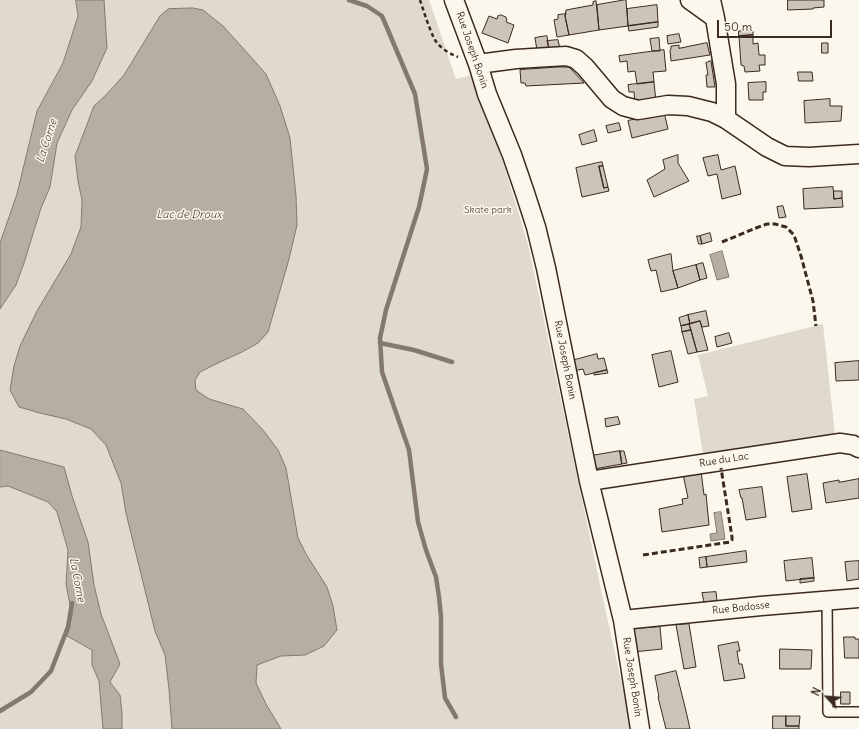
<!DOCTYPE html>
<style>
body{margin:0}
#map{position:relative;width:859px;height:729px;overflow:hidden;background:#fbf7ec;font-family:Delius,sans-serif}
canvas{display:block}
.north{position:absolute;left:807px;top:677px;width:40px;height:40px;-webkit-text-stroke:3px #fbf7ec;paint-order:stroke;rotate:296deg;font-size:11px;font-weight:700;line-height:16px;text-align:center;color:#3b2a1e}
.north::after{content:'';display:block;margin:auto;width:14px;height:18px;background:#3b2a1e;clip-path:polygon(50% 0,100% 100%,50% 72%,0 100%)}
.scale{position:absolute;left:717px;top:20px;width:115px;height:18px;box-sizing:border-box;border:2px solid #3b2a1e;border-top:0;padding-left:5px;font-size:12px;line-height:14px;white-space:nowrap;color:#3b2a1e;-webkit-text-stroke:3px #fbf7ec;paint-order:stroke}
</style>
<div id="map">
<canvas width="859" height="729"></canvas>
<div class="north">N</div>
<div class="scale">50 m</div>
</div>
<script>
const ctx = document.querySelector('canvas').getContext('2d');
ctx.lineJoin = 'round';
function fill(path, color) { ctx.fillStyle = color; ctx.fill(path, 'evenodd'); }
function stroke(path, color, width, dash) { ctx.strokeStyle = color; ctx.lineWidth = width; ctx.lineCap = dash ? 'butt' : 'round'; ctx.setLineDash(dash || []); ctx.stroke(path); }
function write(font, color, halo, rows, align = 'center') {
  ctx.font = font + ' Delius,sans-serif'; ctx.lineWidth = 3; ctx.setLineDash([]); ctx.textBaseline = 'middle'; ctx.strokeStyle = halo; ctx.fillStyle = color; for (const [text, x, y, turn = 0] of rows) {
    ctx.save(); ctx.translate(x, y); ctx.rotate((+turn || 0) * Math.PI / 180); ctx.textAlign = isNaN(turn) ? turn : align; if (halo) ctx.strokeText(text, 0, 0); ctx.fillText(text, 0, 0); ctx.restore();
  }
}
fill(new Path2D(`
 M0,0H76L78,16L63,63L37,111L17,194L0,243Z
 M104,0H429L456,79L476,74L528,244L605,608L632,729H122V713L120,695L110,682L120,664L101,614L64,467L0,450V309L16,285L24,263L41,208L50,187L57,143L72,110L92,81L107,48Z
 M823,324L835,435L703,454L694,399L708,396L698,355Z
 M8,486L48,502L57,512L68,550L66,584L72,615L67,636L92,650V665L99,681L103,729H0V487Z`), '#dfd9ce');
const water = new Path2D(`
 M76,0H104L107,48L92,81L72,110L57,143L50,187L41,208L24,263L16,285L0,309V243L17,194L37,111L63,63L78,16Z
 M193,8L203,10L223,26L266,74L280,106L290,138L296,196L297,225L289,259L268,332L258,343L242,352L220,362L200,372L195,380L196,390L209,399L243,409L263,430L278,450L286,468L298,538L306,554L327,587L333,606L337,630L324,646L305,655L281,656L257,665L256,683L266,704L281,729H172L169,689L165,655L155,631L126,513L121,483L106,445L91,429L66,419L40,413L19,407L10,390L14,366L20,346L37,311L71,254L81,227L82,200L78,181L75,156L94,106L106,95L124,75L160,16L168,9Z
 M722,251L729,277L717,280L710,255Z
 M0,450L64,467L72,496L88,542L94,585L101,614L120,664L110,682L120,695L122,713V729H103L99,681L92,665V650L67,636L72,615L66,584L68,550L57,512L48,502L8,486L0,487Z
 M721,512L725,539L711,541L710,534L717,533L714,513Z`);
fill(water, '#b6aea2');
stroke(water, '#85796d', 1);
stroke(new Path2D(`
 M349,0L367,6L382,16L415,94L427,169L419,207L386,310L380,338L382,372L409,450L418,522L426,550L436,577L439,597L441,617V664L445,698L456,717
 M380,343L414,350L452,362
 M0,711L31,692L51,671L68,627L72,603`), '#85796d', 4.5);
const building = new Path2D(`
 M626,0L628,26L599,30L597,5Z
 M788,0H824V7L813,8V9L788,10Z
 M596,1L599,30L569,35L565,16L566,10L593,5V2Z
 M657,5L658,22L628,26L627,9Z
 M566,14L565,16L569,35L557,37L554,20L558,19V15Z
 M501,15L506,17L507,20L506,22L514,25L508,43L482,33L489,16L497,19L498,16Z
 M658,22V27L629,31L628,26Z
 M739,31H753V35L739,36Z
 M679,34L681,42L668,44L667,36Z
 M753,35V44L758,43L759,55H765V65H759L760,71L745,72L744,66L741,65L739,36Z
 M547,36L549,50H537L535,38Z
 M659,38L660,51H652L650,39Z
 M558,40L560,49L549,50L547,41Z
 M707,43L710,55L671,61L670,50L671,49V46L679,45V48Z
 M822,43H828V53H822Z
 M664,50L666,71L653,72L654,82L637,84L635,71L628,72L627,61L620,62L619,56Z
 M711,61L715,87H707L706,75H708L706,63Z
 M557,67H569L584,83L526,86L525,83H521L520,70Z
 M798,72H812L813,81H799Z
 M654,82L656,102L635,104L634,92H629L628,85Z
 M766,82V92H763V100H749L748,83Z
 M830,99V106H842L841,121L805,123L804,101Z
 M664,112L668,129L632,138L628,121Z
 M619,123L621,130L608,133L606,126Z
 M594,130L597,141L582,145L579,135Z
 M678,155V163L689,181L654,197L647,180L665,169L663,160Z
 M718,155L721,170L735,166L741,194L722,199L717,174L708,176L703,158Z
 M602,162L603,166H599L604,188L608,187L609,191L582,197L576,168Z
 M599,166H603L608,187L604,188Z
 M833,187L834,199L842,198L843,207L804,209L803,189Z
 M834,191H842V198L834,199Z
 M783,206L786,217L779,218L777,207Z
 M710,233L712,241L702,244L700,236Z
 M697,236H700L702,244H699Z
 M671,254L673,271L678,288L661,292L656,270L651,271L648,260Z
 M703,263L707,278L700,280L696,265Z
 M696,265L700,280L678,288L673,271Z
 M706,311L709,326L702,327L700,321L690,324L688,315Z
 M688,315L690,324L681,326L679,318Z
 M700,321L708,350L697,352L689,324Z
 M689,324L691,330L682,332L681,326Z
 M691,330L697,352L688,354L682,332Z
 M729,333L732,343L717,347L715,337Z
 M671,351L678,382L659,387L652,355Z
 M597,354L598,359L604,358L607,370L585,375L583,369L573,371L571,361Z
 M859,361V380L836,381L835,363Z
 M607,370L608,373L594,375V373Z
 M618,417L620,424L606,427L605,419Z
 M620,451L622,464L594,469L591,456Z
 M620,451H624L627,463L622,464Z
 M701,471L704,495L706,494L709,525L662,532L659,509L683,504L682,499L688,498L683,474Z
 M807,474L812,509L792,512L787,477Z
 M859,479V498L826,503L823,483L839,480V482Z
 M762,487L766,517L746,520L742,498H741L739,490Z
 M746,551L747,562L707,567L706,557Z
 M706,557L707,567L700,568L699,558Z
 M812,558L814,578L786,581L784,561Z
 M859,561V579L847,581L845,562Z
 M814,578V581L800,583V579Z
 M716,592L717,601L704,602L702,593Z
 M689,624L696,667L684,669L676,625Z
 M660,627L662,649L633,652L629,629Z
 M844,637H855V639H859V658H845Z
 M738,642L740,651H737L739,664H742L745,678L724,681L718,646Z
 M780,649L812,650L811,669H780Z
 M676,671L686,711L690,729H666L658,697H659L655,676Z
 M841,692H850V704H841Z
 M773,716H786V726H799V729H773Z
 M786,716H800L799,726H786Z`);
fill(building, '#ccc4b9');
stroke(building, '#3b2a1e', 1);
const service = new Path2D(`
 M827,601L828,712H859`);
const minor = new Path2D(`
 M454,0L478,64L487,94L512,155L525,193L536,227L546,268L589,481L623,620L640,729
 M690,0L715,18
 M711,0L715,18L726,84V119
 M478,64L516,59L566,56L576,59L585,67L612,99L623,106L638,110L668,105L688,106L712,112L726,119L767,147L785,156L809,157L859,154
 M589,481L840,443L853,445L859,448
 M623,620L761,606L859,598`);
stroke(service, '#3b2a1e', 12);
stroke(minor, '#3b2a1e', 21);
stroke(new Path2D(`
 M420,0C424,12 429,28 434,38C438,47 450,54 458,57`), '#3b2a1e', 2.5, [4, 3]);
stroke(service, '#fbf7ec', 9);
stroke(minor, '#fbf7ec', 18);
stroke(new Path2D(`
 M722,242L756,228L767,224H775L786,227L794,235L801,256L813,301L816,326
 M643,555L730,542L732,540V537L721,468`), '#3b2a1e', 3, [6, 3]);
write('10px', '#3b2a1e', '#fbf7ec', [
 ["Rue Joseph Bonin",472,50,71],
 ["Rue Joseph Bonin",565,360,79],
 ["Rue du Lac",724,460,-9],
 ["Rue Badosse",741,608,-6],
 ["Rue Joseph Bonin",632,677,81]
]);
write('10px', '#64564a', '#fbf7ec', [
 ["Skate park",488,210]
]);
write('italic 11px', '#605246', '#fbf7ec', [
 ["La Corne",47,141,-72],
 ["Lac de Droux",189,215],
 ["La Corne",77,580,79]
]);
</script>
